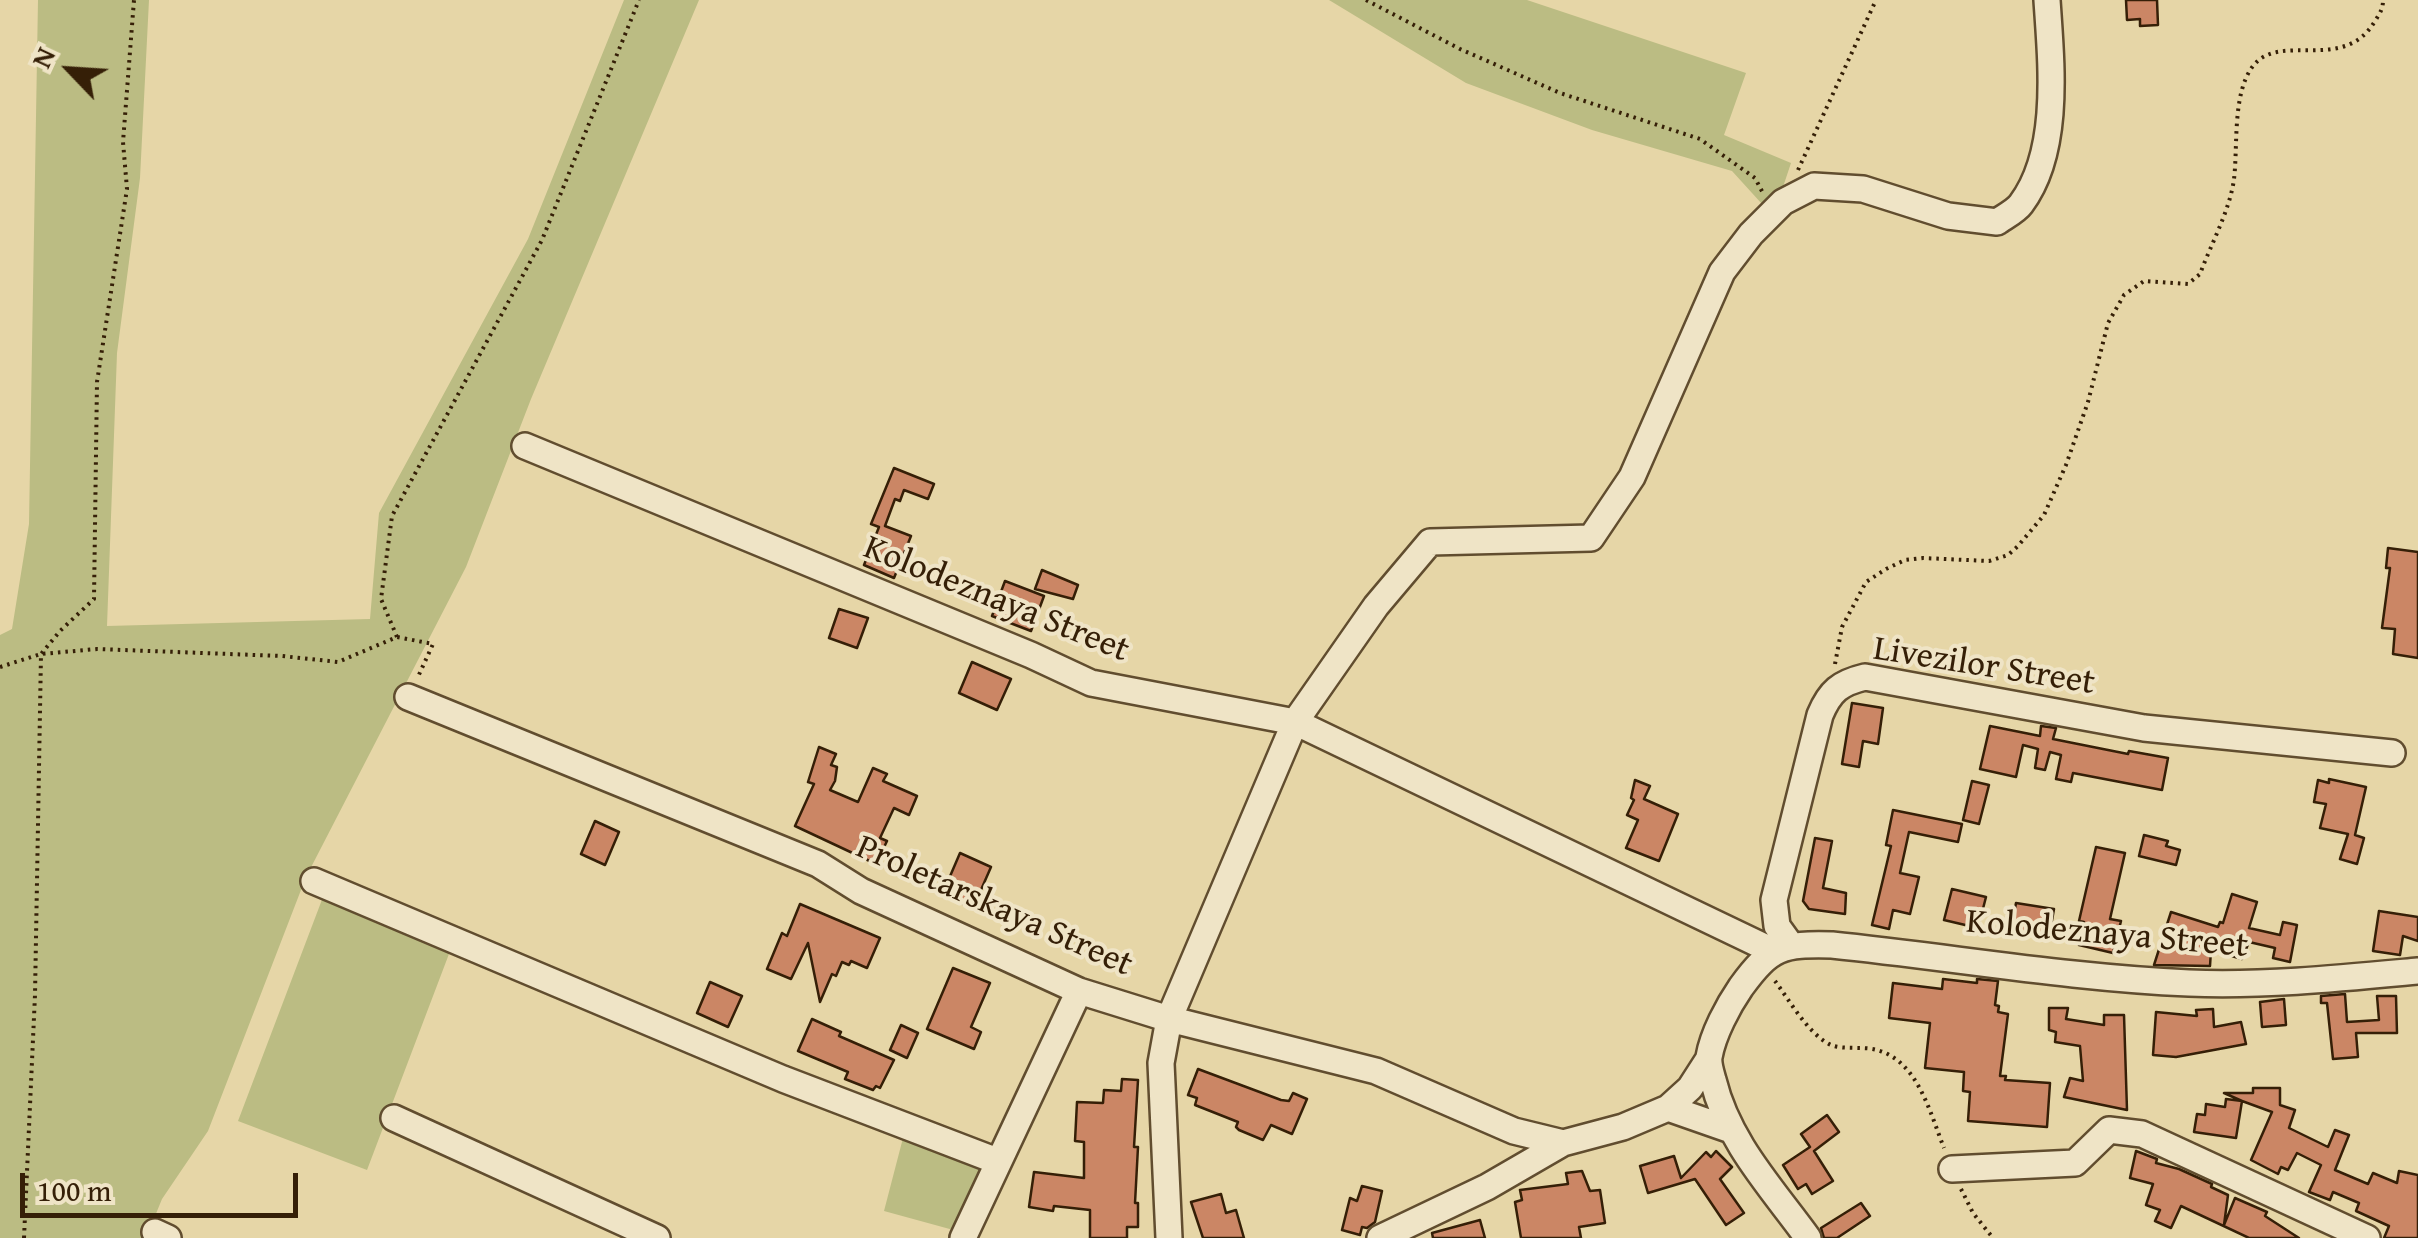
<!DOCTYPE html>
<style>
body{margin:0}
#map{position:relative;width:2418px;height:1238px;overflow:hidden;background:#e6d6a7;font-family:"Gentium Book Plus",serif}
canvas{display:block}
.north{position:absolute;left:20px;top:20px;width:100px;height:100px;-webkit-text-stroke:8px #efe4c6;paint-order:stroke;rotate:295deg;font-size:28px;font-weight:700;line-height:40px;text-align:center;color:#351f07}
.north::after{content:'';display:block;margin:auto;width:35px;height:45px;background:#351f07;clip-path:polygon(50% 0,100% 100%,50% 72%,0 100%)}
.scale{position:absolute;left:20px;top:1173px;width:278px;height:45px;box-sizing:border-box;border:5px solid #351f07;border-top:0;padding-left:12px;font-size:30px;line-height:35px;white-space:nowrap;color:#351f07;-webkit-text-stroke:8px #efe4c6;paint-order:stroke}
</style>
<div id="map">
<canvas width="2418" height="1238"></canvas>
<div class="north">N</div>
<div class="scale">100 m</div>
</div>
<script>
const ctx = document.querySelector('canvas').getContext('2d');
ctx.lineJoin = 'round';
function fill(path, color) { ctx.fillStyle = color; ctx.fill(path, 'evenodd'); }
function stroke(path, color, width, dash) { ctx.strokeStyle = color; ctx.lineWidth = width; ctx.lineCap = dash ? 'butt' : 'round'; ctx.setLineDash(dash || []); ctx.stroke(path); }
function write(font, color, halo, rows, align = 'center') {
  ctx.font = font + ' "Gentium Book Plus",serif'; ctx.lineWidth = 8; ctx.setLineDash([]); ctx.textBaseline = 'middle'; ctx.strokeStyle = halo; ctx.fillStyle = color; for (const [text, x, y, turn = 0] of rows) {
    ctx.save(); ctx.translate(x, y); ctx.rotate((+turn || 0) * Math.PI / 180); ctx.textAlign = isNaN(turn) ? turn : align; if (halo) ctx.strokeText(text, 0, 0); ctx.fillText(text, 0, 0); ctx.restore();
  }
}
fill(new Path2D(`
 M38,0H149L140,178L117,353L107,626L370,619L379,513L528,239L624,0H699L531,399L466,567L306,877L208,1131L162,1199L146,1238H0V635L12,629L29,524Z
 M1329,0H1527L1746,73L1724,135L1791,163L1782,190L1762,204L1732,171L1592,130L1466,83Z
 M323,897L452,946L367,1170L238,1121Z
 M903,1138L986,1168L957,1231L884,1211Z`), '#bbbc83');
const building = new Path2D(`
 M2126,0H2157L2158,25L2140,26V19L2127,20Z
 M894,468L934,484L928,499L904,490L900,501L895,499L885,526L911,536L894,578L864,565L879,527L871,524Z
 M2388,548L2418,552V658L2393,654L2395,629L2382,628L2390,568H2386Z
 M1042,570L1078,585L1073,599L1035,589Z
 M1005,581L1044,596L1031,631L992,616Z
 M839,609L868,618L857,648L829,638Z
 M972,662L1011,679L997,710L959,693Z
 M1852,703L1883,708L1878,744L1863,741L1859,767L1842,764Z
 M1990,726L2040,736L2041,726L2056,728L2053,739L2128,754L2129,751L2168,758L2162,790L2073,773L2071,782L2056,779L2061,755L2050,752L2045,770L2035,768L2038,749L2023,745L2016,777L1980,769Z
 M819,747L836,754L831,765L837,767L835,781L830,790L858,802L873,768L887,774L883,781L917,796L909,815L894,808L880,838L887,841L876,864L795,826L814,784L808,782Z
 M2329,779L2366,787L2355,835L2364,838L2357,864L2340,859L2348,834L2320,828L2326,804L2314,802L2318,780L2329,783Z
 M1635,780L1650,786L1644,799L1678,814L1659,861L1626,848L1638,820L1627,815L1634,800L1631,798Z
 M1972,781L1989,785L1979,824L1963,820Z
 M1893,810L1962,824L1958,842L1909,832L1900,873L1919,877L1910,914L1893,910L1889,929L1872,925L1891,846L1886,845Z
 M595,821L619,832L605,865L581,854Z
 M2144,835L2168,841L2166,846L2180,850L2176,865L2139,856Z
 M1815,838L1832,841L1823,888L1846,893L1845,914L1809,909L1803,901Z
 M2096,847L2125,853L2110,919L2121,921L2113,953L2079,945L2084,922L2079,921Z
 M960,853L991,867L977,899L972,897L968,906L942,895Z
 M1952,889L1986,897L1978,928L1944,920Z
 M2232,894L2257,902L2249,928L2280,935L2283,922L2297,925L2290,962L2273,958L2275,948L2249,942L2242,959L2211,950L2210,966L2154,965L2171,912L2218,927L2220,922L2223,923Z
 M2016,903L2054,909L2049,937L2011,930Z
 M800,904L880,938L867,968L851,961L849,965L842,962L836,976L832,974L820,1002L808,943L791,979L767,969L782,933L787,936Z
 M2379,911L2418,917V941L2403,936L2400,955L2373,951Z
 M953,968L990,983L971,1027L981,1032L974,1049L927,1029Z
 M1943,979L1977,983V979L1998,981L1995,1005L1999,1006L1998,1012L2008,1014L2000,1076H2006L2005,1080L2050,1083L2047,1127L1968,1121L1970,1092L1963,1091L1964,1072L1925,1068L1930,1023L1889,1018L1893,983L1942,989Z
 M710,982L742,996L728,1027L697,1013Z
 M2345,994L2347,1022L2379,1020L2377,996H2396L2397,1033H2356L2358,1057L2333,1059L2327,1003H2321V996Z
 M2284,999L2286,1025L2262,1027L2260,1002Z
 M2049,1008H2068L2066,1019L2104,1025V1015H2124L2127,1110L2064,1097L2070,1078L2083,1081L2080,1046L2055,1042L2056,1032L2049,1030Z
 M2213,1009L2214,1027L2241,1022L2246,1044L2176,1057L2153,1055L2156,1012L2197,1016L2196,1010Z
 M812,1019L841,1032L839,1036L894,1060L880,1088L876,1086L873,1090L845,1079L848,1072L798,1051Z
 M901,1025L918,1033L907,1058L890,1050Z
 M1198,1069L1281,1100L1289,1101L1293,1093L1307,1099L1292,1134L1271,1125L1263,1140L1239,1130L1236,1127L1238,1122L1195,1105L1197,1098L1188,1095Z
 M1122,1079L1138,1080L1134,1147H1138L1135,1203H1138V1227H1127V1238H1090V1210L1054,1206L1053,1211L1029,1207L1034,1172L1084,1178V1142L1075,1141L1077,1102L1103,1103L1104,1090L1121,1091Z
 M2253,1088H2280V1105L2295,1110L2289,1128L2328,1147L2335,1130L2349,1135L2335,1170L2368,1184L2373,1173L2397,1183L2399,1171L2418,1175V1238H2384L2389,1226L2356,1211L2359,1203L2333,1192L2330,1200L2309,1192L2321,1165L2297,1153L2288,1170L2281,1167L2278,1174L2251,1160L2272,1112L2242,1101L2236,1138L2194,1132L2197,1114L2205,1115L2206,1104L2225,1107L2226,1099L2242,1101L2224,1093H2253Z
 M1827,1115L1839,1132L1814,1151L1833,1181L1812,1194L1806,1184L1798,1189L1783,1165L1810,1147L1801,1134Z
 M1716,1151L1732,1167L1720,1179L1744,1213L1726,1225L1695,1179L1648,1193L1640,1166L1674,1156L1681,1178L1706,1152L1711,1157Z
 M2136,1151L2157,1159L2156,1163L2179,1169L2212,1184L2211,1187L2228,1195L2224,1225L2235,1198L2267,1212L2265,1216L2299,1238H2249L2181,1206L2171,1228L2155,1221L2160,1210L2146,1205L2153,1184L2130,1178Z
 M1582,1171L1590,1191L1600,1190L1605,1223L1579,1227L1581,1238H1521L1515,1202L1522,1200L1520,1190L1568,1184L1566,1173Z
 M1362,1186L1382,1191L1375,1222L1367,1228L1362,1227L1360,1235L1342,1230L1350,1198L1357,1201Z
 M1221,1194L1226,1213L1236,1210L1244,1238H1203L1191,1202Z
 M1861,1203L1870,1216L1837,1238H1824L1821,1228Z
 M1480,1220L1485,1238H1433L1432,1233Z`);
fill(building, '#cb8665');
stroke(building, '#351f07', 2.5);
const minor = new Path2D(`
 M525,446L1031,655L1091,683L1295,722L1773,951
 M408,697L818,864L861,891L1079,991L1169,1019L1376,1071L1514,1131L1563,1143L1623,1127L1668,1108L1690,1088L1708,1060
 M314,881L783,1079L997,1161
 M1790,944L1777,926L1774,900L1820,715C1830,691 1840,683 1865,677L2144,728L2392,753
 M1668,1108L1731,1130
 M394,1118L657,1238
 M1952,1169L2075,1163L2109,1130L2142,1134L2367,1238
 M155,1232L168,1238
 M963,1238L1079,991
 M1169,1238L1161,1063L1169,1019L1295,722L1376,606L1430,542L1591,538L1632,477L1722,272L1751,234L1783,202L1814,186L1863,189L1948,216L1997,222C2004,217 2016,211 2021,204C2061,151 2051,62 2047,0
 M1380,1238L1487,1187L1563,1143
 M1808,1238C1771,1187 1728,1142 1713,1080C1711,1073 1708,1064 1709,1057C1713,1034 1728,1006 1741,987C1771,946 1782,944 1832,945C1950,957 2070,978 2189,983C2265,986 2343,978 2418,971`);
stroke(minor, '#614d2f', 30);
stroke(new Path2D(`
 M1366,0L1460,49L1560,93L1700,139L1755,178L1764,195
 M1798,170L1876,0
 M397,637L381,599L392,516L542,240L639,0
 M1835,664L1842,627L1866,582L1886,569L1905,560L1923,558L1989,561L2008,555L2018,546L2044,515L2066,465L2088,402L2108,323L2124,295L2144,281L2188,284L2200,274C2211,244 2230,210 2234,179C2238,147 2232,93 2253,66C2280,31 2344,74 2375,21C2380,13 2383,9 2383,0
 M0,667L41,654L97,649L282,656L338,662L397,637L433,644L417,679
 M1775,981C1790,1001 1808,1034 1831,1045C1844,1050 1863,1046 1877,1050C1918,1061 1930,1113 1944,1148
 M1961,1189L1973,1213L1993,1238
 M24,1238L35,995L41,654L60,631L94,599L97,382L127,189L123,142L134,0`), '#351f07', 4, [2.5, 5]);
stroke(minor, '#efe4c6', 25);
write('35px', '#351f07', '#efe4c6', [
 ["Kolodeznaya Street",996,600,22],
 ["Livezilor Street",1984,667,9],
 ["Proletarskaya Street",994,907,24],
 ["Kolodeznaya Street",2107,935,5]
]);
</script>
